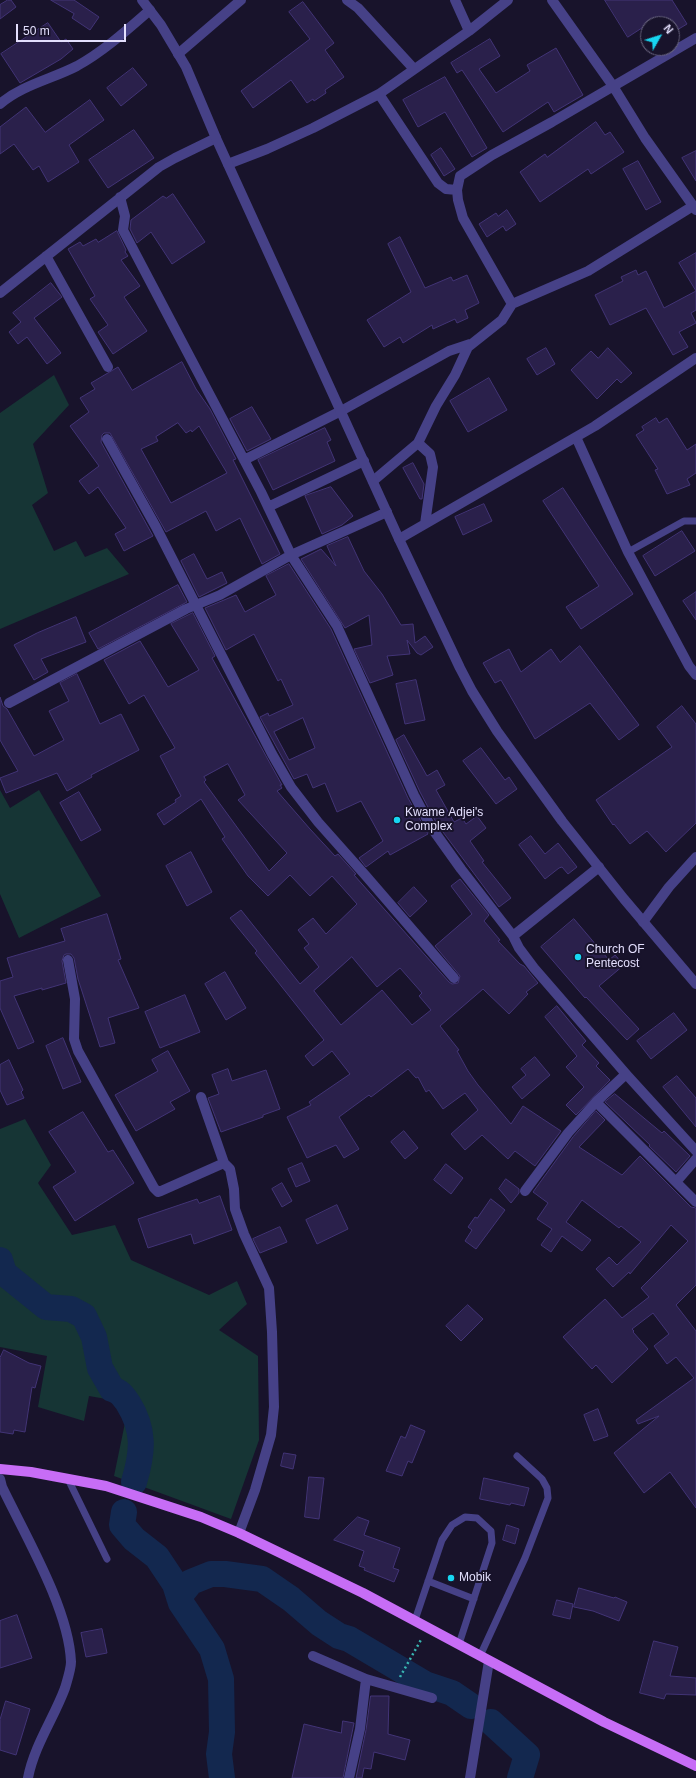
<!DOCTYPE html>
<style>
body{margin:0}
#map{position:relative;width:696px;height:1778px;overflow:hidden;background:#18132b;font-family:Helvetica,sans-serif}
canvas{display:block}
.north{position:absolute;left:640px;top:16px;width:40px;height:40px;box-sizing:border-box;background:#18132b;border:1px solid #69657f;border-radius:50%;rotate:51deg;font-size:11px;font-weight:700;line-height:16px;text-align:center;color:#e3dffd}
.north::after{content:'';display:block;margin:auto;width:14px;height:18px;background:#17d6f1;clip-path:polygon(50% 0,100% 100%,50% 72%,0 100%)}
.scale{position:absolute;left:16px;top:24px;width:110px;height:18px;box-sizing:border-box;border:2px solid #e3dffd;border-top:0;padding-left:5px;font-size:12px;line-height:14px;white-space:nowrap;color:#e3dffd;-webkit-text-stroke:3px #18132b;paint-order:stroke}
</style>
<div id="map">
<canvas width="696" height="1778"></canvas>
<div class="north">N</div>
<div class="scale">50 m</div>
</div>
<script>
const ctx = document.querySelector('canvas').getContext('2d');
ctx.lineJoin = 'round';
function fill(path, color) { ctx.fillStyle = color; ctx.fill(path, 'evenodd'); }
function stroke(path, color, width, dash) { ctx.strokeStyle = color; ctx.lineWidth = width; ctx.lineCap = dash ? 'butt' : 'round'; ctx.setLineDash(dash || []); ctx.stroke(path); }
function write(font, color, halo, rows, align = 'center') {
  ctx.font = font + ' Helvetica,sans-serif'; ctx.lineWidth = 4; ctx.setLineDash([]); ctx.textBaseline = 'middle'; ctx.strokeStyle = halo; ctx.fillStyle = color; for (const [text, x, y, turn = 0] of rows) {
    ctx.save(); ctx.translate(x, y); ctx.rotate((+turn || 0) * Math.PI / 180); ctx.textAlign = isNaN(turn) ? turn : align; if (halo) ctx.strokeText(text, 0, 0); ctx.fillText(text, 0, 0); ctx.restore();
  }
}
fill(new Path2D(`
 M54,375L69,405L33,444L48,493L32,505L54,551L76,541L85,557L107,548L129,574L0,629V413Z
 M0,790L10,808L39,790L101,896L19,938L0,894Z
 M25,1119L51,1165L38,1183L72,1235L115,1225L131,1260L209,1295L237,1281L247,1304L219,1330L258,1356L259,1440L231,1519L114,1476L126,1418L112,1400L89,1396L84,1421L38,1407L47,1356L0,1347V1129Z`), '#163535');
stroke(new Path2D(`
 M0,1260L4,1273L46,1307L71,1309L84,1316L94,1337L100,1368L112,1389C121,1392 123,1396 128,1403C145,1430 143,1452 134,1482
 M124,1512L122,1525L134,1539L157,1557L175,1584L181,1603L212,1649L221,1679L222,1732L219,1754L222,1778
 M179,1597L191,1582L211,1574H225L262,1579L291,1599L319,1623L339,1636L349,1639L425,1684L452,1693L471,1706
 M491,1722L527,1755L520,1778`), '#13284f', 26);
const building = new Path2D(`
 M8,0H11L16,7L0,19V5Z
 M51,0H74L99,17L90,30L72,18L74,14Z
 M605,0H672L687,24L672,33V24H648L628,37Z
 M303,2L334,43L325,50L344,77L325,90L326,93L314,101L313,99L307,103L291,80L253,108L241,91L310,39L289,12Z
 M48,23L61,42L66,39L73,49L61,59L20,83L1,54Z
 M490,39L500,56L479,69L496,93L530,71L527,65L556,48L583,95L554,112L548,102L503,132L462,70L457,73L451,63Z
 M133,68L147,85L121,106L107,88Z
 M445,77L487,148L472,157L445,112L418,127L403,100Z
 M90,100L104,120L69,145L79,162L48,182L39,166L33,170L14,144L0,154V127L26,107L45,132Z
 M596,122L605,135L610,132L624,152L591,174L588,169L540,202L520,172L545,154L547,157Z
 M134,130L154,158L108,188L89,160Z
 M441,148L455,169L444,176L431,155Z
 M696,151V181L682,158Z
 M638,161L661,202L646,210L623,169Z
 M173,194L205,242L172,264L151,232L137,243L130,229L131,220L163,196L166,198Z
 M507,210L516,224L506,231L503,226L487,237L479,224L496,213L498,216Z
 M117,231L126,250L125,252L128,256L121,260L140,286L124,297L147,331L113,354L98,332L108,325L90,299L95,296L68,249L80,242L83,246L96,239L98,242Z
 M400,237L425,288L451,277L453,281L467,275L479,303L465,310L468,318L457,323L455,319L433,329L432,325L403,343L400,337L384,347L367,320L411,292L388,244Z
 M696,253V310L691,313L696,323L679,332L688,347L673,355L646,308L610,325L595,295L623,281L621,277L636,270L638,275L646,271L664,308L696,291L679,263Z
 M51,283L62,297L34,318L61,353L47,364L27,337L18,344L9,332L21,322L13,313Z
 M546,348L555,364L537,375L527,359Z
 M608,348L632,373L621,383L617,379L597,399L571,370L591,351L598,358Z
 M182,362L196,389L210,409L236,459L233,460L280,554L262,564L240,518L216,531L206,511L166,532L110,433H104L102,435L101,442L153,536L124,551L115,534L126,528L98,487L89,494L79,481L99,466L70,426L89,412L80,398L95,389L91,383L118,367L132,390ZM178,423L186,433L191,430L192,432L199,426L227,473L171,503L141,449L158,441L156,437Z
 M489,378L507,410L468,432L450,401Z
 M252,407L271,439L247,451L230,419Z
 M656,418L659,423L667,418L687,450L696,444V473L687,479L690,485L667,494L655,470L658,469L636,435L644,430L642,427Z
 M325,428L331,440L327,442L335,461L273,490L258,460Z
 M413,463L424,484L422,499H420L403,468Z
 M331,487L353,516L342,525L322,534L305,496Z
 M563,488L633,594L581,629L566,607L599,586L543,501Z
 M484,504L492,521L463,535L455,517Z
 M682,531L695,551L655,576L643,556Z
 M348,537L364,571L382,594L401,625L413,624L415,643L425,636L433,647L421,655L417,653L407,640L410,654L387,656L393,675L370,683L354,649L372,645L369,615L345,628L301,559L321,549L336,566L327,546Z
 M194,554L207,579L222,572L227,583L199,597L181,561Z
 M289,564L331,629L408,798L428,834L390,855L388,851L366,867L359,858L383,841L361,801L337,812L325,783L313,788L307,774L294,779L260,717L268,713L269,716L293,705L281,679L278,681L254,634L226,650L205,608L236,595L245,612L276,595L266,576ZM303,718L315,748L289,760L274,732Z
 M178,585L187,602L98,649L89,633Z
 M696,592V620L683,601Z
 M193,613L215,656L212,658L282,785H280L282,788L277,791L310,829L335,856L338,854L356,874L354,875L449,982L452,984L458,983L460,976L435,946L472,914L451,886L460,879L489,915L484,921L500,940L498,941L520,964L524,966L538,983L526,992L528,994L509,1014L483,989L440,1026L459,1050L457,1051L468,1071L478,1085L511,1124L523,1106L561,1131L535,1166L515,1151L508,1159L482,1135L465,1150L451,1134L478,1110L465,1093L443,1109L429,1090L426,1092L418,1077L416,1078L408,1069L371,1097L369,1095L339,1117L359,1149L344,1158L336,1145L307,1158L287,1117L311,1105L309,1102L350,1074L332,1051L313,1066L305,1056L324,1040L255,953L257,951L230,918L241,910L300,984L319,967L304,948L309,944L298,930L313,918L326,934L357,904L332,876L310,896L290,875L268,896L248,876L222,839L225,837L201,799L164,825L157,814L176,802L175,800L181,796L160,756L175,748L144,695L129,704L104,660L140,641L168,687L199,670L171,624ZM228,764L245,795L238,800L287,853L269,871L204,782L206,780L204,777ZM352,957L377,987L400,968L422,993L419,996L431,1010L412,1025L382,990L341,1025L314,991Z
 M76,617L86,642L41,659L48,672L34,680L14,645L37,633Z
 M580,646L639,725L619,740L590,703L535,739L501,680L495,683L483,663L509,649L521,672L551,649L560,662Z
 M77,674L100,724L121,714L139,750L91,775L92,777L67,791L57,773L6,793L0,778L18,771L0,740V697L3,706L7,709L34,756L64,740L49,711L69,701L60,683Z
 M416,680L425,720L405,724L396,684Z
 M682,706L696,724V823L666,852L647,831L630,844L614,824L613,825L596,800L672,747L657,727Z
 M404,735L427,776L437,770L445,785L436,790L454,822L462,818L466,824L477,816L486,828L470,841L484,861L482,862L511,898L499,907L437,824L420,792L396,740Z
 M481,748L505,780L509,777L517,789L496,804L463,761Z
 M79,792L101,830L81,841L60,803Z
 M531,836L545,854L558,843L577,867L568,874L562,867L559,868L545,879L519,845Z
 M191,852L212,892L187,906L166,866Z
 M414,887L427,901L410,917L398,903Z
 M107,914L121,959L118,960L139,1008L108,1018L115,1043L100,1047L78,979L74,958L71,954H66L64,955L62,961L66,983L42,990V988L14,996L34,1042L18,1049L0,1008V981L13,977L7,958L65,941L61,929Z
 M574,919L609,960L615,955L624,965L599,986L639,1029L627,1040L586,997L585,998L541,947Z
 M225,972L246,1008L226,1020L205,984Z
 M185,995L200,1032L160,1048L145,1012Z
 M557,1006L586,1041L582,1045L599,1063L596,1066L610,1080L576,1115L566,1105L584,1087L566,1067L577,1056L545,1017Z
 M674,1013L687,1030L651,1059L637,1041Z
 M63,1038L81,1082L63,1089L46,1046Z
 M168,1051L190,1091L170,1102L175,1109L136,1131L115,1095L158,1071L152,1060Z
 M535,1057L550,1075L522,1099L512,1087L526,1075L521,1069Z
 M9,1060L23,1090L21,1092L24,1098L7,1105L0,1090V1065Z
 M228,1069L232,1081L266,1070L280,1109L263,1115V1117L221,1132L208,1098L219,1094L212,1075Z
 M677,1076L696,1098V1127L663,1087Z
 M615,1094L662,1133L664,1131L690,1156L676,1172L649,1146L650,1145L605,1102Z
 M596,1111L605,1120L579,1147L622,1175L640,1156L691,1207L696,1208V1285L676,1305L696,1331V1508L670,1472L644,1493L614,1453L659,1416L638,1424L636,1420L694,1378L676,1357L667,1364L654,1346L669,1334L653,1313L632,1329L634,1331L633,1332L648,1349L612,1383L596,1365L592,1369L563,1337L605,1299L622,1318L649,1297L641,1288L688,1241L671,1225L630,1274L629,1272L613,1287L596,1269L609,1257L617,1265L641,1242L621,1226L619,1228L582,1200L566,1222L591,1240L582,1251L562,1236L551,1252L541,1245L552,1229L537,1219L548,1203L533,1192L573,1137Z
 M83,1112L108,1152L113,1150L134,1183L75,1221L53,1187L76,1172L49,1132Z
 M404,1131L418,1148L405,1159L391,1142Z
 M302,1163L310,1181L296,1187L288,1169Z
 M446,1164L463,1178L451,1194L434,1180Z
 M506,1179L519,1189V1193L511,1203L499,1189Z
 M282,1183L292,1201L282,1207L272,1189Z
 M220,1196L232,1230L194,1244L191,1234L148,1248L138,1219L197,1199L199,1203Z
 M491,1199L505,1210L476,1249L465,1241L472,1230L468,1227L475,1217L477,1218Z
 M337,1205L348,1229L317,1244L306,1220Z
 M280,1227L287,1242L260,1253L253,1239Z
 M468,1305L483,1319L461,1341L446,1326Z
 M4,1350L29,1363L41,1366L35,1388L32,1387L25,1432L14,1430L13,1434L0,1432V1358Z
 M598,1409L608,1436L594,1441L584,1415Z
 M411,1425L425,1431L412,1463L408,1461L402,1476L386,1471L401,1436L405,1438Z
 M284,1453L296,1455L293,1469L281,1466Z
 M309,1477L324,1478L319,1519L305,1517Z
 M484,1478L529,1488L524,1506L511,1503L510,1505L480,1499Z
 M358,1517L369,1521L364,1535L400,1548L393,1568L399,1570L394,1582L364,1570L365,1568L359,1566L364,1551L334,1540Z
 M507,1525L519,1529L515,1544L503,1540Z
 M579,1588L614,1598L615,1597L627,1602L619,1621L593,1611L574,1607Z
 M557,1600L573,1604L570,1619L553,1615Z
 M17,1615L32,1658L0,1668V1621Z
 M102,1629L107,1653L86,1657L81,1633Z
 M654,1641L678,1647L670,1676L696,1678V1695L666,1694L664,1699L640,1693Z
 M371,1696H389L388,1734L410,1740L405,1760L374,1752L371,1769L364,1768L362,1778H356L366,1730Z
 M6,1701L30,1709L16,1755L0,1750V1720Z
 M343,1721L354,1723L343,1778H292L304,1724L341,1733Z`);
fill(building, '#2a204b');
stroke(building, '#423476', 1);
stroke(new Path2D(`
 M400,1677L422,1638`), '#39b7b3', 2.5, [2, 3]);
stroke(new Path2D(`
 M628,552L684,521H696
 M68,1479L107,1559
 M428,1581L474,1599
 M415,1620L442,1540L452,1525L465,1517L477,1518L491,1531L492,1543L459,1644
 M480,1656L525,1558L548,1498L547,1488L542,1479L517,1456`), '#464187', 7);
stroke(new Path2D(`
 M347,0L358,8L414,69
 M455,0L469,31
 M552,0L613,86L645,138L696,210
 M178,54L241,0
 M379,94L438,183L446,189L457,190
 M0,104C22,85 52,79 77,66C104,51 127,30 150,10
 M228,164L267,149L313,128L379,94L469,31L508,0
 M120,197L125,216L123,230L261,492L291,555L337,626L414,795L431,827L461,869L513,936L519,948L534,968L626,1074L696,1151
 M46,256L108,367
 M0,293L159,167L175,158L216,138
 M512,304L463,218L458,200L457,190L460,176L492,155L552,122L696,38
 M576,437L628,552L689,666L696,675
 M107,439L156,527L272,754L291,787L318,822L366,876L454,978
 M418,443L430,454L433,467L425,524
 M244,460L341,411L449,351L470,344
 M373,481L418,443L436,406L455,375L468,347L502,320L512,304L588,271L693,206
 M268,507L364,461
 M399,539L595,426L696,358
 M9,703L186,609L220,595L291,555L387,512
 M643,922L669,887L696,857
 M513,936L599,867
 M68,960L75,999L74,1039L78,1051L154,1188L158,1192L161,1191L224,1163
 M201,1097L224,1163L230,1169L234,1189L235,1209L244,1234L269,1288L272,1332L274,1407L271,1435L255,1490L239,1533
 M596,1102L696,1202
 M676,1182L696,1159
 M525,1191L568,1133L596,1102L626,1074
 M0,1479L2,1487C25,1535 69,1609 71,1662C71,1669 67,1681 65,1688C54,1718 34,1746 28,1778
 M313,1656L366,1679L432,1698
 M349,1778L360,1729L366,1679
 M470,1778L489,1661`), '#464187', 10);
stroke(new Path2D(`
 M142,0L161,25L186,67L216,138L399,539L460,668L472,691L497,731L562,821L624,899L696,984`), '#464187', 10);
stroke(new Path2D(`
 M0,1469L31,1472L106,1486L201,1517L239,1533L363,1593L604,1722L696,1766`), '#c76df6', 10);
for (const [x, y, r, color] of [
 [397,820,4,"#17d6f1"],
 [578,957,4,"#17d6f1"],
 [451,1578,4,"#17d6f1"]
]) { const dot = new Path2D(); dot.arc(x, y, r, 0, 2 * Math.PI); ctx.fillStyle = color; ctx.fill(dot); stroke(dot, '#18132b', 1.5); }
write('12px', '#e3dffd', '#18132b', [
 ["Kwame Adjei's",405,813],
 ["Complex",405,827],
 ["Church OF",586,950],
 ["Pentecost",586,964],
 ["Mobik",459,1578]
], 'left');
</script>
